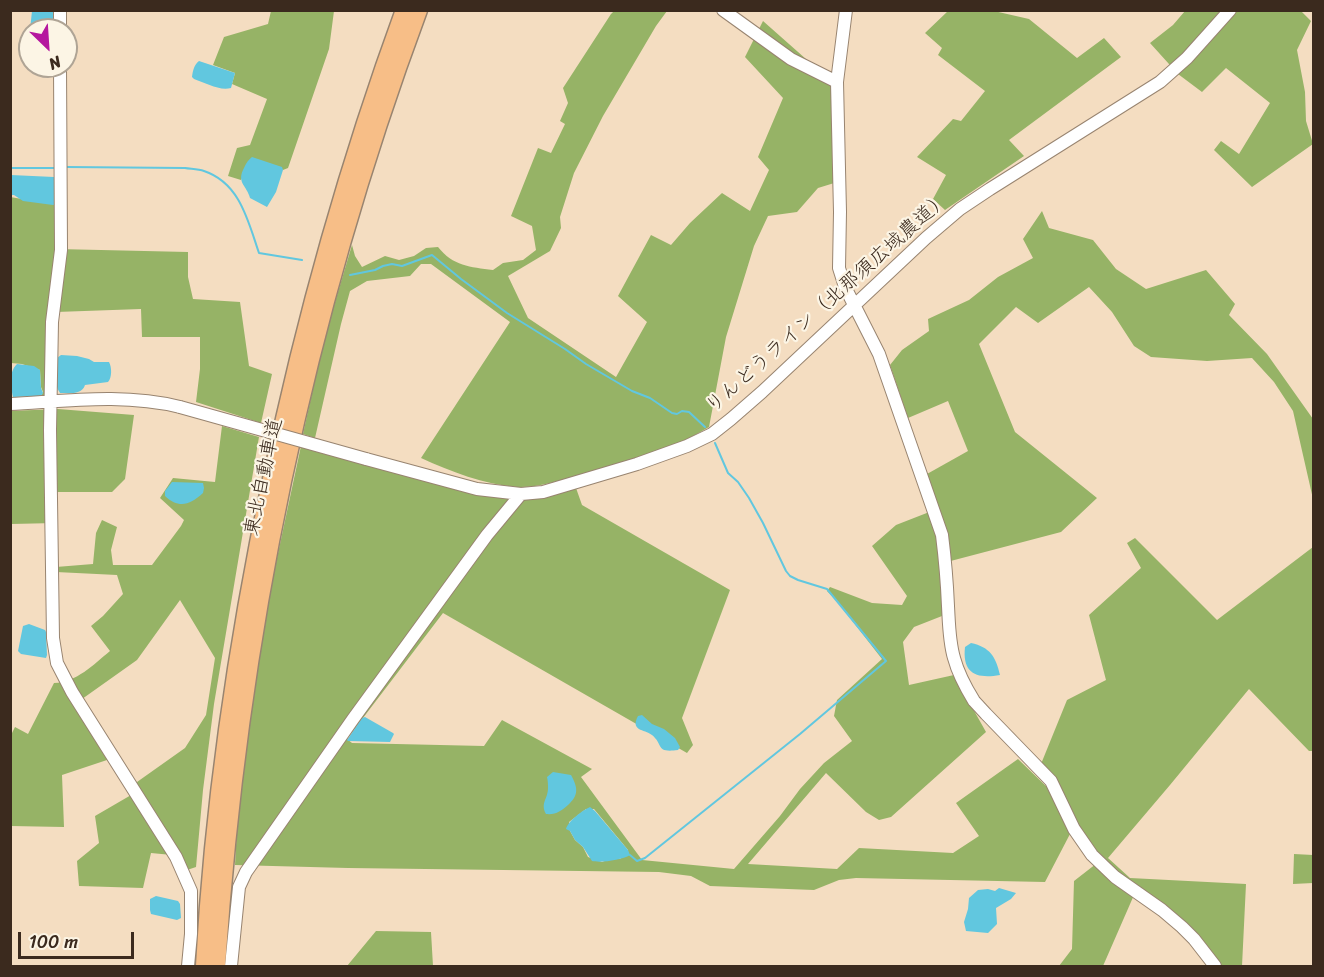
<!DOCTYPE html>
<meta charset="utf-8">
<style>
body{margin:0}
#map{position:relative;width:1324px;height:977px;overflow:hidden;background:#f4ddc1;font-family:Sriracha,sans-serif}
canvas{display:block}
.frame{position:absolute;inset:0;border:12px solid #3b2a1e;pointer-events:none}
.north{position:absolute;left:18px;top:18px;width:60px;height:60px;box-sizing:border-box;background:#fcf5e5;border:2px solid #afa495;border-radius:50%;rotate:155deg;font-size:16px;font-weight:700;line-height:24px;text-align:center;color:#3b2a1e}
.north::after{content:'';display:block;margin:auto;width:21px;height:27px;background:#b5179e;clip-path:polygon(50% 0,100% 100%,50% 72%,0 100%)}
.scale{position:absolute;left:18px;top:932px;width:116px;height:27px;box-sizing:border-box;border:3px solid #3b2a1e;border-top:0;padding-left:8px;font-size:18px;line-height:21px;white-space:nowrap;color:#3b2a1e;-webkit-text-stroke:4px #fcf5e5;paint-order:stroke}
</style>
<div id="map">
<canvas width="1324" height="977"></canvas>
<div class="frame"></div>
<div class="north">N</div>
<div class="scale">100 m</div>
</div>
<script>
const ctx = document.querySelector('canvas').getContext('2d');
ctx.lineJoin = 'round';
function fill(path, color) { ctx.fillStyle = color; ctx.fill(path, 'evenodd'); }
function stroke(path, color, width, dash) { ctx.strokeStyle = color; ctx.lineWidth = width; ctx.lineCap = dash ? 'butt' : 'round'; ctx.setLineDash(dash || []); ctx.stroke(path); }
function write(font, color, halo, rows, align = 'center') {
  ctx.font = font + ' Sriracha,"Klee One",sans-serif'; ctx.lineWidth = 4.5; ctx.setLineDash([]); ctx.textBaseline = 'middle'; ctx.strokeStyle = halo; ctx.fillStyle = color; for (const [text, x, y, turn = 0] of rows) {
    ctx.save(); ctx.translate(x, y); ctx.rotate((+turn || 0) * Math.PI / 180); ctx.textAlign = isNaN(turn) ? turn : align; if (halo) ctx.strokeText(text, 0, 0); ctx.fillText(text, 0, 0); ctx.restore();
  }
}
fill(new Path2D(`
 M271,11H334L329,49L288,168L283,170L252,158L241,180L228,176L237,148L250,145L267,99L232,84L235,73L213,65L224,37L268,24Z
 M614,11H667L656,26L603,116L574,173L560,217L561,228L550,251L508,276L528,318L616,377L647,322L618,296L651,235L671,245L690,223L722,193L750,211L769,170L758,157L783,98L745,57L763,21L841,90L844,180L818,188L797,212L768,216L754,246L726,337L709,427C670,451 621,464 576,476C557,481 537,488 517,487C483,484 452,472 421,458L510,322L431,264H421L410,276L367,281L350,291L341,324L315,438L303,434L324,339L352,245L355,256L362,267L385,256L399,260L414,256L426,248L438,247C453,266 470,267 493,270L503,263L523,260L536,250L532,226L511,216L538,148L551,153L565,124L560,121L568,103L563,88L611,14Z
 M948,11H994L1029,19L1077,58L1104,38L1121,57L1009,140L1024,156L945,210L933,199L946,175L917,157L953,119L961,121L985,91L938,55L942,48L925,33Z
 M1185,11H1301L1311,21L1297,50L1305,92L1306,121L1313,144L1252,187L1214,150L1221,141L1239,154L1270,103L1226,68L1202,92L1178,74L1150,43L1173,25Z
 M10,197L58,205L57,249L188,252V277L193,299L240,302L249,366L272,374L261,423L196,402L200,369V337H142L141,309L56,312L55,395L41,396L43,392L41,387L40,370L22,364L11,363Z
 M1042,211L1049,228L1093,240L1116,269L1146,289L1206,270L1235,304L1229,315L1267,354L1313,419V499L1293,411L1274,382L1252,358L1207,361L1151,357L1134,346L1112,312L1089,287L1038,323L1016,307L979,344L1015,432L1097,498L1061,532L943,563L942,616L914,627L903,642L909,685L954,675L986,732L891,817L879,820L866,812L826,773L748,864L837,869L859,848L953,853L979,836L956,803L1018,759L1051,791L1070,834L1045,882L856,878L839,880L814,890L710,886L691,876L659,872L348,868L235,865L237,827L245,758L268,600L301,446L473,493L576,488L582,505L730,590L682,718L693,745L687,753L443,613L347,739L352,743L484,746L502,720L592,769L581,777L642,860L734,869L780,816L800,789L824,763L852,741L834,716L837,700L882,659L836,600L827,591L830,587L872,603L902,605L907,596L872,546L896,525L937,509L927,474L968,451L948,401L908,418L890,365L902,350L929,331L928,319L969,300L998,277L1033,258L1023,239ZM586,809H594L628,850L620,859H610L602,862L588,857L583,847L575,840L570,831L569,822Z
 M58,409L134,415L125,479L112,492H55L56,523L11,524L10,411Z
 M222,426L259,437L214,704L203,790L196,867L187,870L172,855L151,853L143,888L79,886L77,861L99,843L95,816L138,791L137,782L185,748L206,715L215,658L180,600L137,660L75,704L110,759L62,775L64,827L11,826V735L15,727L28,734L54,683C77,682 93,665 110,651L91,626L103,616L123,594L117,575L56,572V567L93,564L96,533L102,520L117,527L111,550L113,565H152L181,526L184,520L160,498L173,478L215,482Z
 M1135,538L1217,620L1313,547V751H1309L1249,689L1170,785L1108,858L1130,878L1246,884L1242,966H1221C1203,934 1174,914 1146,892L1134,895L1103,966H1059L1072,949L1074,881L1101,860C1094,851 1086,843 1081,833C1068,806 1063,787 1041,764L1067,700L1106,680L1089,615L1141,568L1127,543Z
 M1294,854L1313,855V883L1293,884Z
 M376,931L431,932L433,966H347Z`), '#96b366');
fill(new Path2D(`
 M32,11H53L56,30H30Z
 M199,61L235,73L231,88C219,91 206,83 194,79L192,77C193,70 194,65 199,61Z
 M252,157L282,167L283,170L276,192L267,207L250,198C247,186 237,183 243,170C246,164 247,161 252,157Z
 M11,175L54,177L56,204L53,205L23,201L14,195H11Z
 M61,355L77,356L89,359L94,362H109C112,367 112,378 108,382L85,385C82,395 69,393 60,393C53,384 57,369 57,358Z
 M17,364L34,366L40,370L41,388L43,393L41,396L13,397C11,386 8,373 17,364Z
 M172,482L203,483L204,488L203,493C190,505 179,509 165,496V491Z
 M29,624L45,630L46,632L47,655L46,658L21,654L18,651L23,626Z
 M971,643C990,647 996,657 1000,675C977,679 962,674 965,647Z
 M642,715L652,724L664,729L675,738L680,747L678,750C655,753 664,745 652,735C644,729 630,731 638,716Z
 M365,717L393,733L394,734L390,742L348,741L347,740L362,718Z
 M553,772L571,775C578,788 579,795 568,805C561,811 556,815 546,814C540,803 548,799 548,788C548,785 548,781 547,777Z
 M590,807L595,811L628,850L630,855C622,860 601,863 592,861L583,847L575,840L570,831L566,829C568,821 583,810 590,807Z
 M999,888L1016,893L1011,899L996,908L997,924L988,933L966,931L964,922L968,909L969,898L978,890L988,889L995,891Z
 M156,896L178,901L180,904L181,918L177,920L151,914L150,910V899Z`), '#61c7df');
stroke(new Path2D(`
 M66,167L185,168C191,169 198,169 204,171C240,183 248,221 259,253L302,260
 M10,168H58
 M350,275L375,270L383,266L392,264L402,266L432,255L461,279L507,313L565,349L586,364L632,391L650,398L672,413L677,414L682,411L689,412L705,427
 M630,855L637,861L645,858L800,734L886,661L827,589L798,580L790,576L786,571L763,523L749,498L738,482L728,473L715,443`), '#61c7df', 2);
const minor = new Path2D(`
 M723,10L791,59L837,82
 M846,10L837,82L840,212L839,268L845,287L879,354L942,535C945,559 947,582 948,606C949,623 949,641 954,658C958,673 966,688 974,701L986,714L1051,781L1074,829L1092,855L1115,877L1162,910L1182,927L1194,939L1215,966
 M60,30V10
 M60,66L61,250L52,322L50,430L53,638L57,663L72,692L176,857L191,891V934L188,966
 M10,404C67,401 124,393 180,407
 M366,459L477,489L521,494L543,492L637,464L687,446L712,434L731,419L762,392L926,238L960,209L990,189L1160,82L1187,58L1230,10
 M231,966L239,887L246,872L353,719L487,535L521,494`);
const highway = new Path2D(`
 M204,966C213,803 237,640 271,479C304,320 348,163 404,10
 M217,966C238,641 305,316 419,10`);
stroke(minor, '#988470', 14);
stroke(highway, '#988470', 19);
stroke(minor, '#fff', 12);
stroke(highway, '#f7be87', 16);
const minorBridge = new Path2D(`
 M180,407L366,459`);
stroke(minorBridge, '#988470', 14, []);
stroke(minorBridge, '#fff', 12);
write('20px', '#3b2a1e', '#fcf5e5', [
 ["りんどうライン（北那須広域農道）",828,303,-42],
 ["東北自動車道",264,477,-78]
]);
</script>
